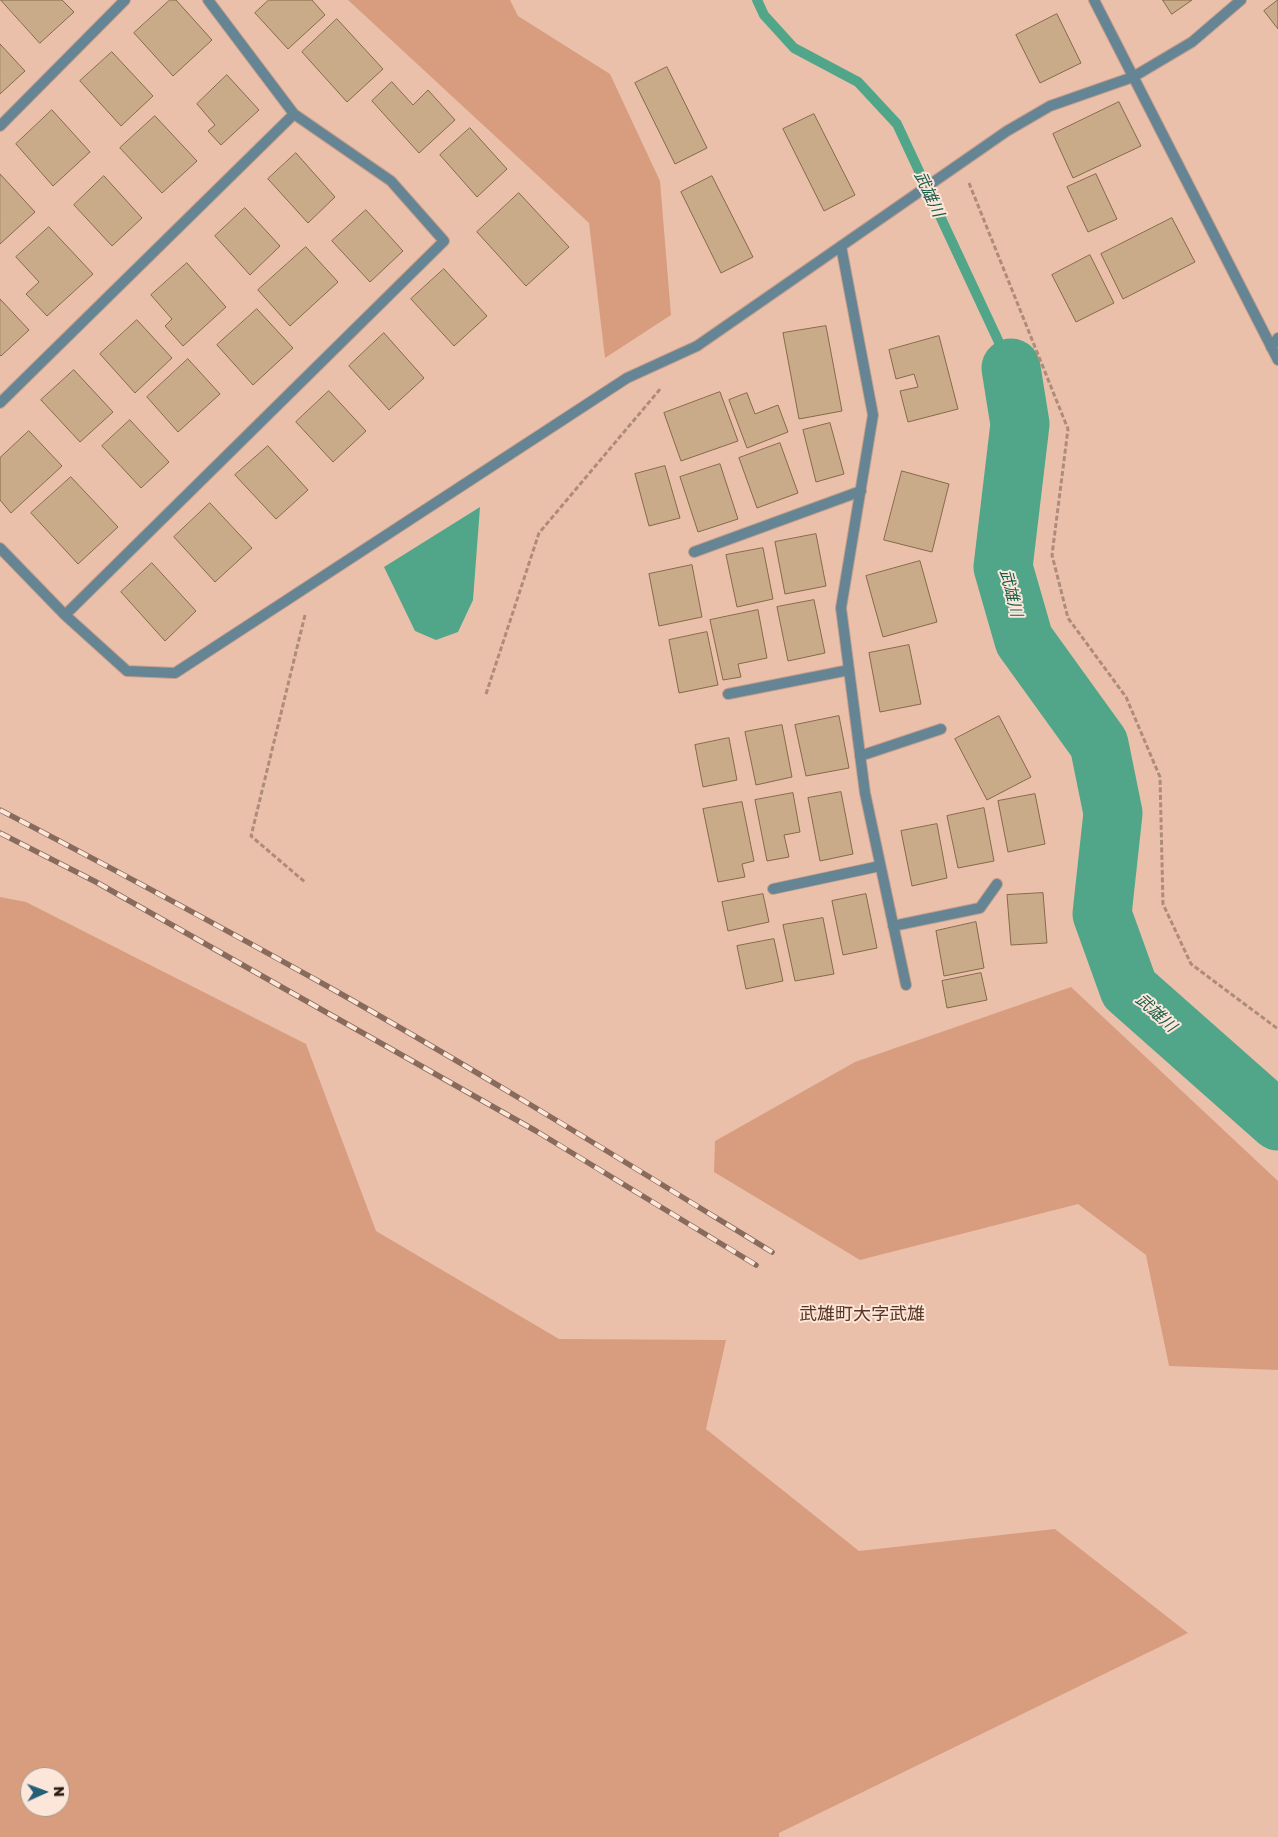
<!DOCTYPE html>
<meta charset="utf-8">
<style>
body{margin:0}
#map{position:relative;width:1278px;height:1837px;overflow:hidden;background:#ebc0aa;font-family:"Golos Text",sans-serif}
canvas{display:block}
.north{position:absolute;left:20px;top:1767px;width:50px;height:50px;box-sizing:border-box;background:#fce6da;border:1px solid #a8958a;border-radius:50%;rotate:88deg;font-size:14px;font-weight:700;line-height:20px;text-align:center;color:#2a1b12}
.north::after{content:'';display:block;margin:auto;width:18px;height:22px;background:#245e77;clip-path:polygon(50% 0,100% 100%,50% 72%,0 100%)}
</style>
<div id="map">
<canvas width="1278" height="1837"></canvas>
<div class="north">N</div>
</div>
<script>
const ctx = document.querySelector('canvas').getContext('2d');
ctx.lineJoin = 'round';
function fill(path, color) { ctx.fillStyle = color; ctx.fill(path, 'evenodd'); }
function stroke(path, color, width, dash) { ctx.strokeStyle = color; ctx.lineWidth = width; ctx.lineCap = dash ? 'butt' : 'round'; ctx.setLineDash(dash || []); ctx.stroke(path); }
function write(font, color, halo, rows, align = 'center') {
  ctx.font = font + ' "Golos Text","Noto Sans JP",sans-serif'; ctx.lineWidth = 4; ctx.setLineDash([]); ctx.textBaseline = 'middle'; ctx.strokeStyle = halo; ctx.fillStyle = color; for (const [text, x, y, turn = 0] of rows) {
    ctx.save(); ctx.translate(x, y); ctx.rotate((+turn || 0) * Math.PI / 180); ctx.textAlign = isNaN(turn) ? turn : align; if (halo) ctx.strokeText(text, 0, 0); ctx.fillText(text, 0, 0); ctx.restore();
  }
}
fill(new Path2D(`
 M348,0H510L518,16L610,74L660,181L671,315L605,358L589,223Z
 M0,897L26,902L306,1044L376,1231L559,1339L726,1340L706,1429L859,1551L1055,1529L1188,1633L779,1833V1837H0ZM30,1777H60V1807H30Z
 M1071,987L1278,1181V1370L1169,1366L1146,1255L1078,1204L860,1260L714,1172L715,1141L855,1062Z`), '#d79d7e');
fill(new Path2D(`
 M480,507L473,600L458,632L436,640L415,631L384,567Z`), '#51a68a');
stroke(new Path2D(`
 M757,0L764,15L794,48L858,82L897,124L1011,368`), '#51a68a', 10);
stroke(new Path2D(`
 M1011,368L1020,424L1003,567L1024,640L1099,744L1113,813L1102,914L1129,989L1278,1121`), '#51a68a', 59);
const building = new Path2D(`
 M1,0H62L74,12L40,43Z
 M170,0H176L212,40L173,76L134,33Z
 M269,0H312L325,15L288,49L255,13Z
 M1163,0H1192L1172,14Z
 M1278,0V29L1264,11Z
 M1057,14L1081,63L1040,83L1016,35Z
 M337,19L383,69L347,102L302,52Z
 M0,44L25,71L0,94Z
 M112,52L153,96L121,126L80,81Z
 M667,67L707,148L675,164L635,83Z
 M227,75L259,110L221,145L208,131L215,125L197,104Z
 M392,82L413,105L428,90L455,120L419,153L372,101Z
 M1119,102L1141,146L1073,178L1053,134Z
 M52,110L90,152L53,186L16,144Z
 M814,114L855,195L824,211L783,129Z
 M155,116L197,161L162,193L120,148Z
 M470,128L507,169L477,197L440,155Z
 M296,153L335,197L308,223L268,179Z
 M0,174L35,212L0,244Z
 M1096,174L1117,219L1088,232L1067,187Z
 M104,176L142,218L112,246L74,205Z
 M712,176L753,257L721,273L681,192Z
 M519,193L569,247L526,286L477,232Z
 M245,208L280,246L250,275L215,236Z
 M366,210L403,251L370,282L332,241Z
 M1172,218L1195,262L1123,299L1101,254Z
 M49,227L93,274L47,316L26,294L39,282L16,257Z
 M306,247L338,282L290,326L258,290Z
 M1090,255L1114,303L1076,322L1052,275Z
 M187,263L226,307L183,346L165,326L172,319L151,295Z
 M444,269L487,316L454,346L411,299Z
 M0,299L29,330L1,356L0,355Z
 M257,309L293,348L253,385L217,345Z
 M137,320L172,358L135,393L100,354Z
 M826,326L842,411L799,419L783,333Z
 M384,333L424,378L389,410L349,366Z
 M939,336L958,409L908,422L900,391L918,387L914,374L896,379L889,350Z
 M188,359L220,394L178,432L147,397Z
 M74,370L113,412L80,442L41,400Z
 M329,391L366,431L333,462L296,422Z
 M720,392L738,441L681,461L664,413Z
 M747,393L755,414L778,405L788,432L747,448L729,400Z
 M130,420L169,462L141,488L102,446Z
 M830,423L844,474L816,482L803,430Z
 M29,431L62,466L11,513L0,500V458Z
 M780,443L798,493L757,508L739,458Z
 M268,446L308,490L276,519L235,475Z
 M720,464L738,519L698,532L680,477Z
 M665,466L680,518L649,526L635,474Z
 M902,471L949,484L932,552L884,540Z
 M71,477L118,527L78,564L31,513Z
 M210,503L252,548L215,582L174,537Z
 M816,534L826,586L785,594L775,542Z
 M763,548L773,599L737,607L726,555Z
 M920,561L937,622L883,637L866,576Z
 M152,563L196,611L165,641L121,592Z
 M692,565L702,617L659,626L649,574Z
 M814,600L825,653L788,661L777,607Z
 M758,610L767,658L738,664L741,677L723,680L710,620Z
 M707,632L718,685L679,693L669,640Z
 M909,645L921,704L880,712L869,653Z
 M839,716L849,768L806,776L795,725Z
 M999,716L1031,777L987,800L955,739Z
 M782,725L792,777L756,785L745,732Z
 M729,738L737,780L703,787L695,745Z
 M841,792L853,854L820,861L808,798Z
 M793,793L800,832L784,835L789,857L767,861L755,800Z
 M1035,794L1045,844L1008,852L998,801Z
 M742,802L754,861L742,864L745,877L718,882L703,809Z
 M984,808L994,861L958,868L947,816Z
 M937,824L947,878L912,886L901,831Z
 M1043,893L1047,943L1011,945L1007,895Z
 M763,894L769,922L728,931L722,902Z
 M866,894L877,948L843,955L832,901Z
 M823,918L834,974L795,981L783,925Z
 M976,922L984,968L944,976L936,931Z
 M774,939L783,981L746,989L737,946Z
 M981,973L987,1000L947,1008L942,981Z`);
fill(building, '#c9aa89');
stroke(building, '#856949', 1);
const minor = new Path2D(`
 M0,126L125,0
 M841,246L873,415L841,608L865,793L906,985
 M1271,347L1278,338
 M0,403L294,114
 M0,548L65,615L127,671L175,673L627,378L697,346L1007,131L1050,106L1133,77L1192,42L1241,0
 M694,552L861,491
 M65,615L444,241L391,181L294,114L208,0
 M728,694L849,670
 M860,756L941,729
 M773,889L880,866
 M893,926L980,908L997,884`);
const tertiary = new Path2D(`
 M1094,0L1278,360`);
stroke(minor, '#c49f8c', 12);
stroke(tertiary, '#c49f8c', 12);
stroke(new Path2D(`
 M969,183L1068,429L1052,555L1068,618L1126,697L1160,777L1163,904L1191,964L1278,1029
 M305,615L251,836L306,883
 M486,694L539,533L661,388`), '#ae8c7a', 3, [5, 2.5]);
stroke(minor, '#658594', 10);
stroke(tertiary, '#658594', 10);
const rail = new Path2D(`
 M0,810C110,867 219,926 327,986C478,1071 625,1162 772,1252
 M0,833L96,882L536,1131L756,1265`);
stroke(rail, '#886b5c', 5.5);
stroke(rail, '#fce6da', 4, [11]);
write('italic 16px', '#1a5d49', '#fce6da', [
 ["武雄川",929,194,65],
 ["武雄川",1011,593,76],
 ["武雄川",1156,1013,42]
]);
write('18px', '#583623', '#fce6da', [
 ["武雄町大字武雄",862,1314]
]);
</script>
